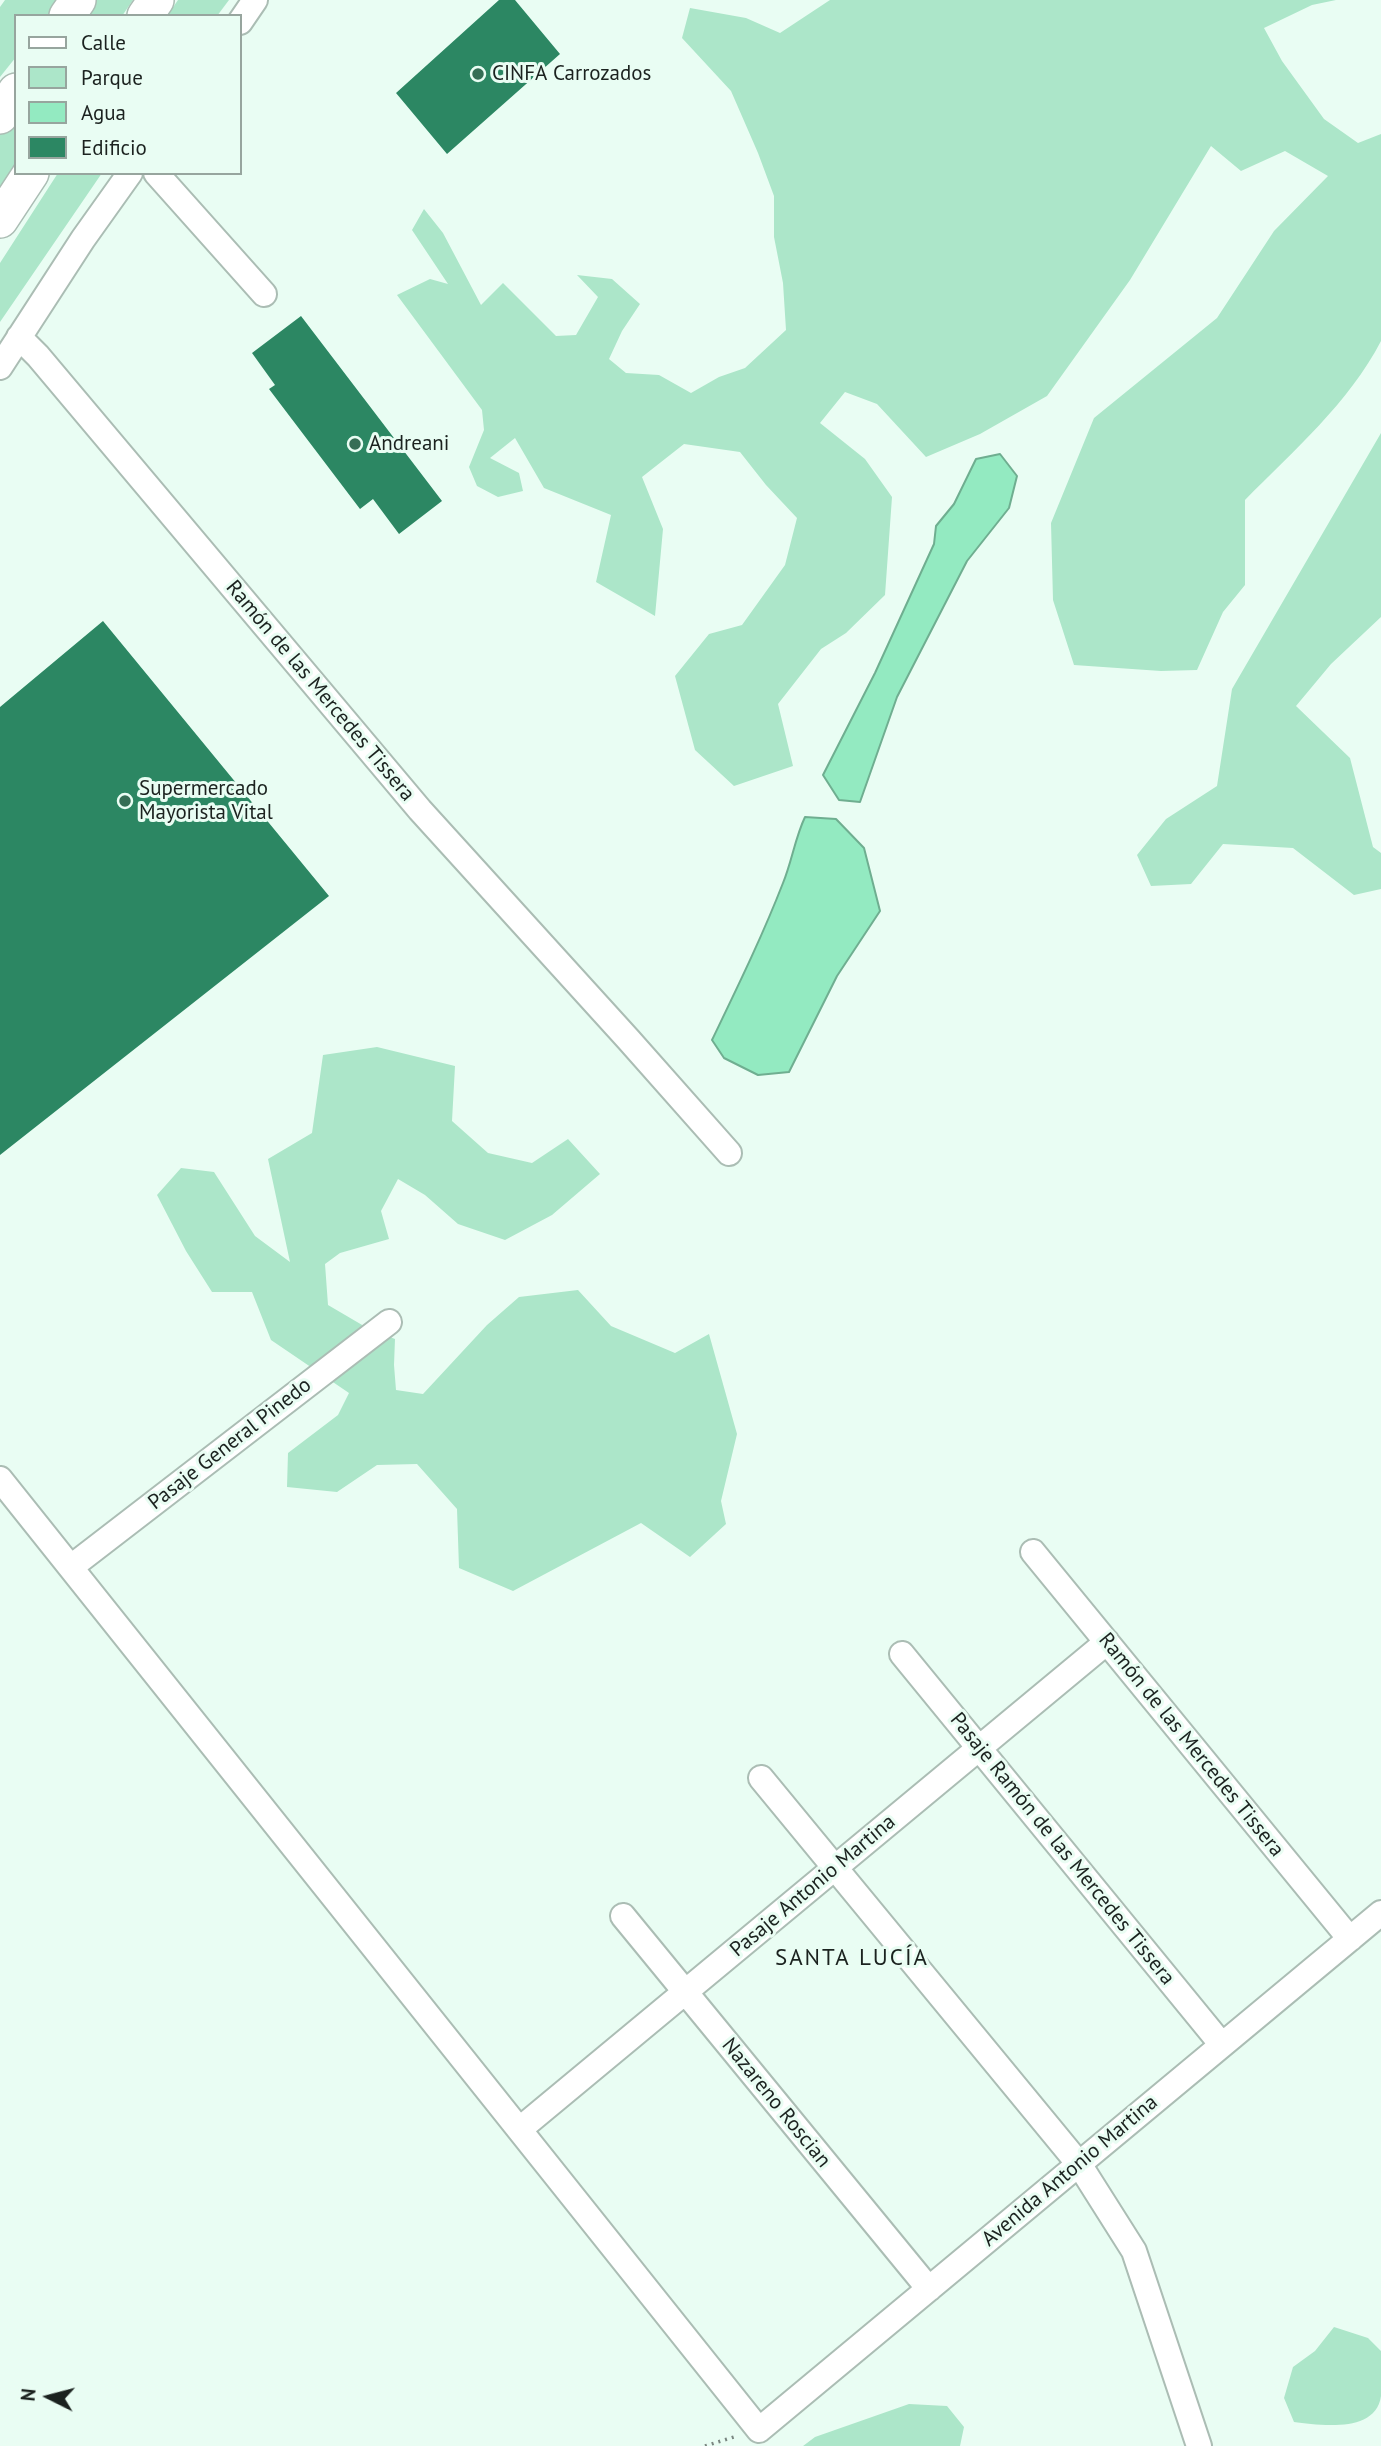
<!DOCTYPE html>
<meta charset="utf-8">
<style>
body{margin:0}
#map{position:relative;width:1381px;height:2446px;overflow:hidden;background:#e9fdf3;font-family:"PT Sans",sans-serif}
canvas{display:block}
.legend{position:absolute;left:14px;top:14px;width:228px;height:161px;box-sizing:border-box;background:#e9fdf3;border:2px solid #97a59e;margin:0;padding:9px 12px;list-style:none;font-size:21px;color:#1b221f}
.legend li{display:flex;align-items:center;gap:14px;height:35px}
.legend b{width:35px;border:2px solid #97a59e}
.north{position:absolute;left:14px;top:2362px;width:70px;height:70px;-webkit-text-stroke:5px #e9fdf3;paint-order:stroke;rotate:276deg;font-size:19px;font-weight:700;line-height:28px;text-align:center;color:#1b221f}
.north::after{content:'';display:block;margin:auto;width:24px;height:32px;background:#1b221f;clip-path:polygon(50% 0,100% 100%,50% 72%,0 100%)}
</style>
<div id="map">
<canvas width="1381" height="2446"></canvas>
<ul class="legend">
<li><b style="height:9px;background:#fff"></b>Calle</li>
<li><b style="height:19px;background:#ace6c9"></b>Parque</li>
<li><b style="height:19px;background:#93eac1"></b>Agua</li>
<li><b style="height:19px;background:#2c8763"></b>Edificio</li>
</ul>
<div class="north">N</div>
</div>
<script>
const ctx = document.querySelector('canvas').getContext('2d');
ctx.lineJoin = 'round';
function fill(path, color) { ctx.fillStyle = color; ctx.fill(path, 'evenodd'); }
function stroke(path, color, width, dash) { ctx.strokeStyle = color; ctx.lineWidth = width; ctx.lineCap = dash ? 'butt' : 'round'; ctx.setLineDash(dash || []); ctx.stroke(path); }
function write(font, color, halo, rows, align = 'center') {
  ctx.font = font + ' "PT Sans",sans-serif'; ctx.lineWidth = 6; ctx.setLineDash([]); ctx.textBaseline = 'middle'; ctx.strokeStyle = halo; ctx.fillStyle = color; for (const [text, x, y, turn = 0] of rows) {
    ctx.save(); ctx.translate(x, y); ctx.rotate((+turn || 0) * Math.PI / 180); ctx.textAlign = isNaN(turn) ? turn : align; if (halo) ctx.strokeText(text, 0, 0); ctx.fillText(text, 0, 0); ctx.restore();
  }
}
fill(new Path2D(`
 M5,0H60L48,16H16V57L0,77V7Z
 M92,0H133L122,16H81Z
 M178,0H229L217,16H167Z
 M830,0H1336L1312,5L1264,28L1282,61L1324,119L1358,143L1381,134V341C1349,403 1293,451 1245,500V585L1223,612L1197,670L1161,671L1074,665L1053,600L1051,523L1094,418L1217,318L1274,231L1328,176L1285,151L1241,171L1211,146L1130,280L1047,396L980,434L926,457L877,404L845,392L820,423L865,459L892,497L885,595L846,633L821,649L778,704L793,766L734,786L695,750L675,676L709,634L742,625L785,565L797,518L766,485L740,452L684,444L642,477L663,529L655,616L596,582L611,515L544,488L515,438L490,458L519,473L523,491L498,497L477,486L469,467L484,430L482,410L397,295L430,279L448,284L412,230L424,209L443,233L481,305L503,283L556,336L576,335L598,297L577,275L612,279L640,304L622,331L609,359L626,373L659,375L691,393L719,377L745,368L786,330L783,283L774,237V196L758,153L731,91L682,38L690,8L746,18L780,33Z
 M16,108V164L0,187V133Z
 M58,173H102L0,322V263Z
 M1381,433V617L1331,664L1296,706L1350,758L1373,847L1381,853V889L1354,895L1293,848L1223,844L1191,884L1151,886L1137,855L1166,819L1217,786L1232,689Z
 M377,1047L455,1066L452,1121L488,1153L532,1163L568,1139L600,1174L552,1215L505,1240L458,1224L425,1195L398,1179L381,1211L389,1239L340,1253L325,1264L328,1305L369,1329L395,1339L394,1365L396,1390L423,1394L487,1325L519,1297L578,1290L611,1326L675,1353L709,1334L737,1434L721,1501L726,1524L690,1557L641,1523L513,1591L459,1568L457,1509L417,1464L377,1465L337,1492L287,1487L288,1453L338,1415L349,1393L271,1340L252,1292H212L186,1251L157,1195L181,1168L214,1172L255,1236L290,1262L268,1159L312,1133L323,1055Z
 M1334,2327L1368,2338L1381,2351C1381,2366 1381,2382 1381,2396C1376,2434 1319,2425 1294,2422L1284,2398L1293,2367L1315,2351Z
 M909,2404L947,2406L964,2427L960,2446H803L815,2437Z`), '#ace6c9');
const water = new Path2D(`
 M1000,454L1017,476L1009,508L967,561L897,697L860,802L839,800L823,775L875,673L934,544L936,526L954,504L976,459Z
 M805,817L836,819L864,848L880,911L837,976L789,1072L758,1075L724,1058L712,1040C737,988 762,937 783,883C792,861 795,838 805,817Z`);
fill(water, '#93eac1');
stroke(water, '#6fae90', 2);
fill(new Path2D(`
 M499,0H515L560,54L447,154L396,93Z
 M301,316L442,501L399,534L373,499L360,509L269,389L275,385L252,353Z
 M103,621L329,896L0,1155V707Z`), '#2c8763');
const minor = new Path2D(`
 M240,22L255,0
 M156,173L264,294
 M19,337L38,356L420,810L628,1039L729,1153
 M0,367L83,239L130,173
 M0,1479L759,2430L1381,1913
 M1033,1552L1350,1939
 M71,1567L389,1322
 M902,1654L1222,2045
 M761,1778L1079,2164L1134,2251L1199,2446
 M623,1916L929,2289
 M520,2129L1107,1642`);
const highway = new Path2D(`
 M67,16L78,0
 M145,16L156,0
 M0,116L16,91
 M0,220L31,173`);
stroke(minor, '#abbdb4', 28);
stroke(highway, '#abbdb4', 38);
stroke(new Path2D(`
 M705,2446L737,2436`), '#798680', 3.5, [2, 5]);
stroke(minor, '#fff', 24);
stroke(highway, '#fff', 35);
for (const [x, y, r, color] of [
 [478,74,7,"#356e55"],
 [355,444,7,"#356e55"],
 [125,801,7,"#356e55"]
]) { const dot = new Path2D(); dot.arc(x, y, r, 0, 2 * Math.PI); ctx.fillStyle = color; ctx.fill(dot); stroke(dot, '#e9fdf3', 2.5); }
write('21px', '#1b221f', '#e9fdf3', [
 ["CINFA Carrozados",492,74],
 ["Andreani",369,444],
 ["Supermercado",139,789],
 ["Mayorista Vital",139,813]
], 'left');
write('21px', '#1b221f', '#e9fdf3', [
 ["Ramón de las Mercedes Tissera",320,691,50],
 ["Pasaje General Pinedo",230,1444,-38],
 ["Ramón de las Mercedes Tissera",1191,1745,51],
 ["Pasaje Ramón de las Mercedes Tissera",1062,1849,51],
 ["Pasaje Antonio Martina",813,1886,-40],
 ["Nazareno Roscian",776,2103,51],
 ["Avenida Antonio Martina",1070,2171,-40]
]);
ctx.letterSpacing = '2px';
write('23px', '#1b221f', '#e9fdf3', [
 ["SANTA LUCÍA",852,1958]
]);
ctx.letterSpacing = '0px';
</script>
